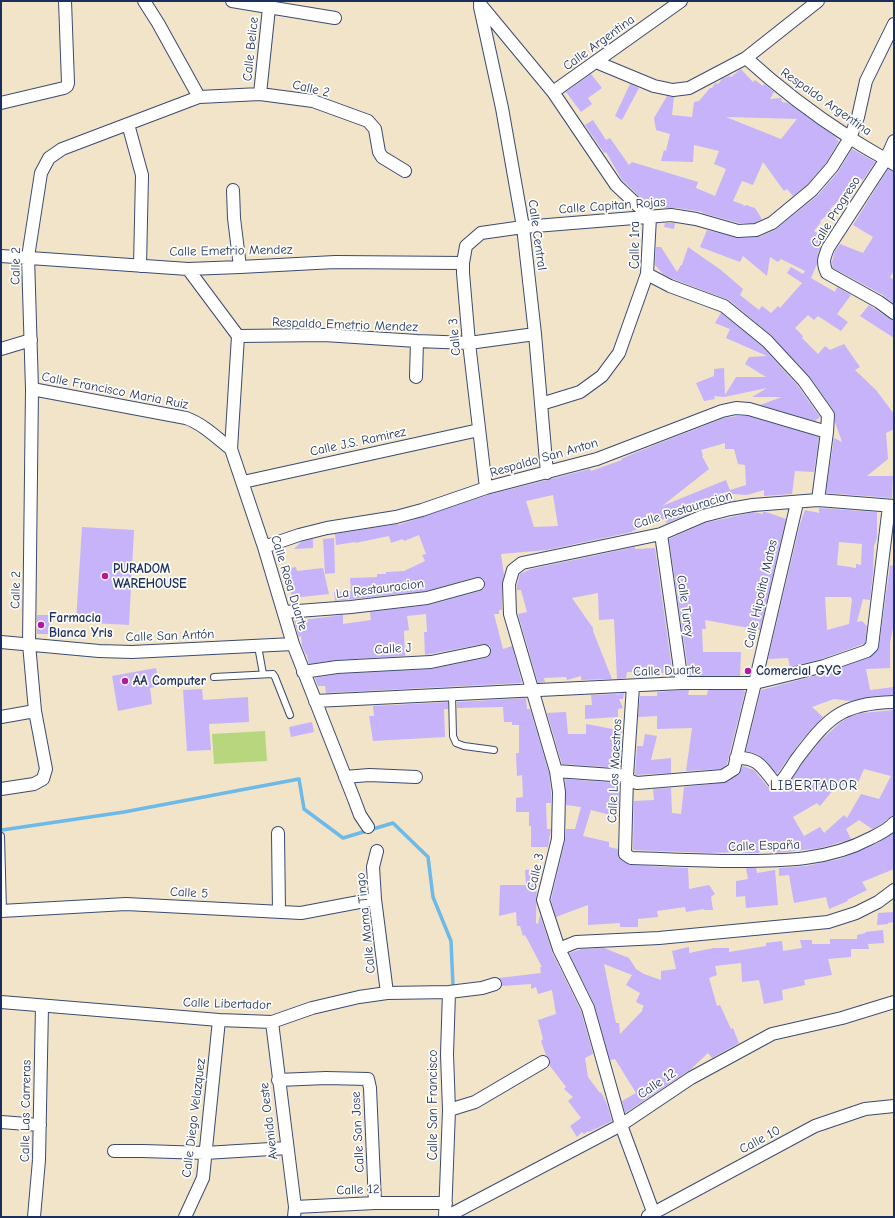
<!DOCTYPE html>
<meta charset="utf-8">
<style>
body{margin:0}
#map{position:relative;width:895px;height:1218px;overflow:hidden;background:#f1e4c9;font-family:"Comic Neue",sans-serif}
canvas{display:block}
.frame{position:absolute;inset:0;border:2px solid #1b2f5e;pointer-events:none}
</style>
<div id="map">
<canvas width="895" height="1218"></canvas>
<div class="frame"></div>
</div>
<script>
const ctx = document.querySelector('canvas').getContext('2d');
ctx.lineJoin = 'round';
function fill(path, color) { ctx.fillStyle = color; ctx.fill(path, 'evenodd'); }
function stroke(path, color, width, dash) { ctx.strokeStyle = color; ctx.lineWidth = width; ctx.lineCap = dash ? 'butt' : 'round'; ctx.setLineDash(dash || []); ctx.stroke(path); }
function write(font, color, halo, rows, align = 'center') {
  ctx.font = font + ' "Comic Neue",sans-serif'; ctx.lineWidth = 3.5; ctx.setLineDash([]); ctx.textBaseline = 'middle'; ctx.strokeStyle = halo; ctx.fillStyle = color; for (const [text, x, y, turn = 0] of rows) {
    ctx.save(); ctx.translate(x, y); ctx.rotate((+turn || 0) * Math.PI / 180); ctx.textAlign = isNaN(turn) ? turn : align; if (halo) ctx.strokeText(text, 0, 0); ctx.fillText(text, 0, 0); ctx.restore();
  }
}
fill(new Path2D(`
 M265,731L267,761L214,764L212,734Z`), '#b7d67d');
stroke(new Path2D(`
 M2,830L124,812L299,779L304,809L343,838L393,823L428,857L433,897L451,941L453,986`), '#6db9e7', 3.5);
fill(new Path2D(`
 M741,69L753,82L755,80L763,86L764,84L774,92L770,99L781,98L782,102L788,103L837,138L836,139L839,141L826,163L807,185L793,196L787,189L784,191L763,162L753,185L742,181L733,201L744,205L743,207L746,205L755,208L762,219L754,223H739L702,213L703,212L677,208H662L644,201L622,180L606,152L604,153L585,125L593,120L606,140L610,138L629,165L632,162L698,182L696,188L715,196L726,169L714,164L719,151L694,145L693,162L661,161L664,150L666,151L670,134L656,130L654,118L667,96L674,97L672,115L692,117L694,102L699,101L710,88H712L715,83L718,84L722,79L729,76L731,77ZM726,117L797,119L781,139Z
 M591,74L602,88L588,98L592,104L581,112L566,92Z
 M630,84L639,88L622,120L615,116Z
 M852,149L875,162L863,180L854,175L844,192L845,194L830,209L832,211L820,221L821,222L814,231L825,239L818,252L817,264L811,278L835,292L837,287L851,295L837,314L848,322L841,331L818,316L814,320L808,315L795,328L803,336L802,338L818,354L825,346L830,350L844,344L860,367L855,370L876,390L894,414V429L886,433L888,459L867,476H893L892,498L826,493L834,438L842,442L835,422L834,411L810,377L772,336L729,300L673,279L663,274L655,265L656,247H661L677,272L681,265H682L688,247L721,270L743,289L740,295L759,310L762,306L771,313L778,306L780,308L802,283L787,273L791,267L803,274L805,271L781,259L778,262L770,257L767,276L743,256L740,262L700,247L707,230L738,238L759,237L775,230L818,195L838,172Z
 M888,169L894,171V271L890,277L894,280V304L883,295L833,268L832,262L835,251L840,244L863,253L873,237L853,225Z
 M665,223H675L674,229L664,227Z
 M869,305L890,319L894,320V338L860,316Z
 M721,313L762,346L798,386L820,417L815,421L760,405L782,397H752L767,388L724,397L714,396L715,399L704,401L696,383L714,376V369L724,368L725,395L736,377H766L745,364L749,357L767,356L726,338L730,329L715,323Z
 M737,416H748L819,437L814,472L795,471L792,494L764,496V490L747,495L718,493L736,500L701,509L667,523L664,519L632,531V532L547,550L501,554L504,575L502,584V610H499V614H494L503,649L512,646L522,683L326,693L325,686H318L315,678L338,674L432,669L486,658L489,656L491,653L490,646L483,644L425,655L424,632H427L426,614L407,616L409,630L404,631L405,656L337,660L309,664L307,655H306L302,646L301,636L299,637L294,621L343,615V624L371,620L370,612L429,605L480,591L484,589L485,586L484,579L476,577L426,591L335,601L334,592L351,591L350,578L377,577V574H386V572L404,571L425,561L422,555L426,554L419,535L404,541L403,539L391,543L389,536L355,543V542L336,545L335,534L398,524V525L488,495L590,469L591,471L622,460L621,459L637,452L724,418ZM725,443V449H734L738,464L745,465L746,485L730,490L726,480L662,506L709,469L702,456L703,455L701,450ZM553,495L558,526L534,527L526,501Z
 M819,508L877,512V538L874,546L873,573L870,600L863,599L857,622L862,621L867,626L865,643L863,644L822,659L790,667L788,658L768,659L800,524L805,510L819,513ZM839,542L862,544L861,565L856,564V568L837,565ZM825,597H851V598L852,599L849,624L827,630Z
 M754,512L763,514V512H766L786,519L760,630L705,620L706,629H702L703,652H741L740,676H689L669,539L705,523Z
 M82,527L134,530L129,625L76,622Z
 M334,538L335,573L325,574L323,539Z
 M313,539V548L294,549L301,542Z
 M635,547V549L655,548L673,676H665V673L627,672L626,678L617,679L614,619L599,620L598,593L572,598L593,628V631L612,679L581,680V676L567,680L566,677L544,678L545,682L538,683L518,614L527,612L521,590H517V585L520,574L531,569Z
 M890,565L894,566V623L890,643V668L866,669L870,690L894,687V695L874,696L850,701L834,699L812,707L823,717L801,741L777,774L763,758L757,754L746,751L761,690L826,673L872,656L879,647Z
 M296,567L297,571L323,568L329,594L292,598L291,592L288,593L284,569Z
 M37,615H49V634H37Z
 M156,668L159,686L150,688L152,704L118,711L112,676Z
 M202,689L203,700L248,697L249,722L209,724L211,750L187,751L183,690Z
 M682,690H689L688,695H707L708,690H743L745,692L727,764L721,769L686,771L692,728L657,729V716L638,717L640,696H657V692Z
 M624,693L623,699H619L623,708L618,709V717L585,719V705H592L591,695L617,694L618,696V694Z
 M526,698L527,709H530L549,773L551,792V803H546L547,829H551L548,847H531V826H529V812H516V798L523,797L522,775L517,776L516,753H519V725H512V722H504L503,707L457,708V702Z
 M448,702V709H444L445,737L373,741L369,716H374L373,706Z
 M894,710V816L889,818L877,827L872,829L859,820L846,829L851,839L820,848L787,852L777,853L776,841L758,853H743V852L709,853L633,850L634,801L654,800L653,789L671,788L672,813L681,814L684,787L727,782L738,775L743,766L754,770L768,787L773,789L782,790L788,785L802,764L822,739L841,722L850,717L862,713ZM864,769L891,776L879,799L861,794L847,818L844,815L824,833L820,827L804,836L793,817L817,803L820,806L839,783L855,790Z
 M566,712L568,734H586V724L618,730L616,740L622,729L620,768L562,764L547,713Z
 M312,722L314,732L291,737L289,727Z
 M645,734L657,736L651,760L671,758V773L635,775L637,746H643Z
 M565,779L619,783L618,817L591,810L583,836L609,842V847L618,849V857L621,860L630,865L688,868L689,889L709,885L715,894L711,897L713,910H704V909L686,912L685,907L657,911L658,917L638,919V927H620V923L588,925V905L556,917L551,900L565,841L566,829H575L581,807L566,805V792Z
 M894,833V869L862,882L867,890L847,900L848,901L829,909L826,897L794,903L789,875L779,876V868L806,866L840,859L874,845Z
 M746,868H756L757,873L775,870L778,905L746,908L745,896L736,897V881L748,879Z
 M537,869L536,923L538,924L540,915L552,952L581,1011L593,1054L585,1058L588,1077L600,1093L601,1092L607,1104L612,1121L589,1132L588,1131L584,1134L582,1132L577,1137L570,1126L581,1118L568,1101L573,1097L564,1089L566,1087L550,1066V1059L546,1055L541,1041L543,1039L538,1020L556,1014L552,990L538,994L536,987L531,989V984L502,986V981L499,978L541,973L540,967H542L525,935L523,936L520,926H517L516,912L499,916L500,885H526L525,870Z
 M894,912V922L888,923V924L877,925L878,913Z
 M883,930L884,943L868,944L869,949H851V957L828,959L832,975L804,980L805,985L782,990L783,1000L764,1004L759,980L742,982L741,963L715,966L717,975L709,978L717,1006L720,1005L731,1029L733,1028L739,1043L712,1058L708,1053L690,1070L625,1113L622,1101L636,1093L615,1059L610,1060L595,1006L569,953L582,949L604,948L629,958L636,969L644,974L661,980V971L676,969L672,951L680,949L689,947V953L714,948H729V952L766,946V943L782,941L783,951L802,948L800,940H812V944H830V939H857V935L866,933L865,932ZM604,964L632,975L626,985L640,993L636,1002L644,1006L642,1009L643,1010L620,1034L619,1023H616Z`), '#c6b3f9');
const service = new Path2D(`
 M258,646L263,674
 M214,677L273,674L275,677L290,715
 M452,694L453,736L456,743L464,746L494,750
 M1,836L3,911`);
const minor = new Path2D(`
 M144,1L158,23L199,97
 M232,1L335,18
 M480,4L553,92L616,185L650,217L647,274L619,353L602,376L580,392L541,404
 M480,7L502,108L523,227L535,334L547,473
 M746,58C778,87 813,114 849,137C863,147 879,155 894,164
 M596,62L654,86L673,90L689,88L746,58L818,1
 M553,92L681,1
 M260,94L269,8
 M1,103L64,88L67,86L68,83L65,1
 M128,124L142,175L140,266
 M894,141L886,159L828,248C824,258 822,262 827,273L879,302L894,313
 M233,190L234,218L240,267
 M1,256L188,269L240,267L335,262L463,263
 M188,269L238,336L324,335L417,341L469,343L535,334
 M647,274L670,286L724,306L767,341L804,381L828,415L827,432L818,500
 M238,336L231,449L264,547L293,644L354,799L360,815L368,827
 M1,349L31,340
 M416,377L417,341
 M32,389L186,418C203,424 217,438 231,449
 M243,482L479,430
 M486,488L469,343L463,273V263L466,246L481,233L523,227L671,215L696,219L738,231L756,230L772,223L812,190L832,167L850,138L858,117L866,81L894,24
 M661,534L682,683
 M264,547L299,535L327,528L396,517L422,510L486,488L597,459L722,411L736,408L749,409L827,432
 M285,612L351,607L427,598L478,584
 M1,642L99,651L132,652L293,644
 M303,672L337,667L431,662L484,651
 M633,686L627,776L625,854L631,858C666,859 700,861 735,861C783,861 828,861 871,838C879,834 888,830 894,823
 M315,701L682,683H755L824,666L867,651L872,646L889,506
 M1,717L35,711
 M736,758C758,757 762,767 774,782L780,783C786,776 791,768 796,760C827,719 840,703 894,702
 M556,771L627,776L630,781L637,783L723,776L734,769L755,683L797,503
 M345,777L369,775L416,777
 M1,789L34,784L43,779L46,769L35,711L29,644L32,389L28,257L41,173L49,158L62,149L199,97L260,94L313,101L368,121L375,129L379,152L382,157L405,171
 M278,833L279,912
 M377,851L373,867L375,899L387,993
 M1,911L126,904L301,913L375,899
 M559,949L576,942L659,938L828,922L856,913L878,902L894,890
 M1,1002L219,1020L272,1022L312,1008L359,997L387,993L449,992L482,988L495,984
 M272,1022L295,1207L294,1217
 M278,1080L326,1078L368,1079L370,1088L375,1203
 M449,1110L475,1102L543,1062
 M1,1122L40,1125
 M114,1151H143L205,1153L287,1148
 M295,1207L375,1203H446
 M648,1216L815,1126L865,1109L894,1106
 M34,1217L39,1160L42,1006
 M185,1217L203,1178L219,1020
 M445,1217L449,1110L447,1054L449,992
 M446,1217L621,1125L691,1078L772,1034L842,1018L894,1002
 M655,1217L621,1125L588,1008L559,949L543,900L558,839L559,792L556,771L510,614L509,584L513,570L522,563L661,534L703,516L730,509L753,505L818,500L894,506`);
stroke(service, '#3b4a6e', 8);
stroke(minor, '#3b4a6e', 14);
stroke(service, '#fff', 6);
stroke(minor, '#fff', 12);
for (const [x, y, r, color] of [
 [105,576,4,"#b5179e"],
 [41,625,4,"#b5179e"],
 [748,671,4,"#b5179e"],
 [125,681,4,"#b5179e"]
]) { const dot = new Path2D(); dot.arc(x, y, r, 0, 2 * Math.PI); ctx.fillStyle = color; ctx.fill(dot); stroke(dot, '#fdfcf7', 1.5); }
write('13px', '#1b2f5e', '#fdfcf7', [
 ["Calle Argentina",599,43,-36],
 ["Calle Belice",251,49,-84],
 ["Calle 2",311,89,13],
 ["Respaldo Argentina",826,102,35],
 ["Calle Capitan Rojas",612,206,-4],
 ["Calle Progreso",836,212,-58],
 ["Calle Central",537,235,82],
 ["Calle 1ra",635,245,-90],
 ["Calle Emetrio Mendez",231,251,-1],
 ["Calle 2",16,266,-89],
 ["Respaldo Emetrio Mendez",345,325,2],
 ["Calle 3",455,337,-95],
 ["Calle Francisco Maria Ruiz",115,391,11],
 ["Calle J.S. Ramirez",358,442,-12],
 ["Respaldo San Anton",544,458,-16],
 ["Calle Restauracion",683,510,-17],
 ["Calle Rosa Duarte",289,583,73],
 ["La Restauracion",380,589,-7],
 ["Calle 2",16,590,-89],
 ["Calle Hipolita Matos",761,594,-77],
 ["Calle Turey",685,606,82],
 ["Calle San Antón",170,636,-2],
 ["Calle J",393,649,-3],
 ["Calle Duarte",667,671,-2],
 ["Calle Los Maestros",615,771,-87],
 ["Calle España",764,846,-2],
 ["Calle 3",536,872,-77],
 ["Calle 5",189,893,3],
 ["Calle Mama Tingo",366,923,-96],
 ["Calle Libertador",227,1004,2],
 ["Calle 12",657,1084,-34],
 ["Calle San Francisco",433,1105,-90],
 ["Calle Las Carreras",26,1111,-89],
 ["Calle Diego Velazquez",194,1118,-83],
 ["Avenida Oeste",269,1121,-97],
 ["Calle San Jose",358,1132,-93],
 ["Calle 10",760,1140,-28],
 ["Calle 12",358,1190,-2]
]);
write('bold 13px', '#1b2f5e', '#fdfcf7', [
 ["PURADOM",113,569],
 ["WAREHOUSE",113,584],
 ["Farmacia",49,618],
 ["Blanca Yris",49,633],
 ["Comercial GYG",756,671],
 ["AA Computer",133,681]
], 'left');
ctx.letterSpacing = '1px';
write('14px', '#1b2f5e', '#fdfcf7', [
 ["LIBERTADOR",814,786]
]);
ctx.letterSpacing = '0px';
</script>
